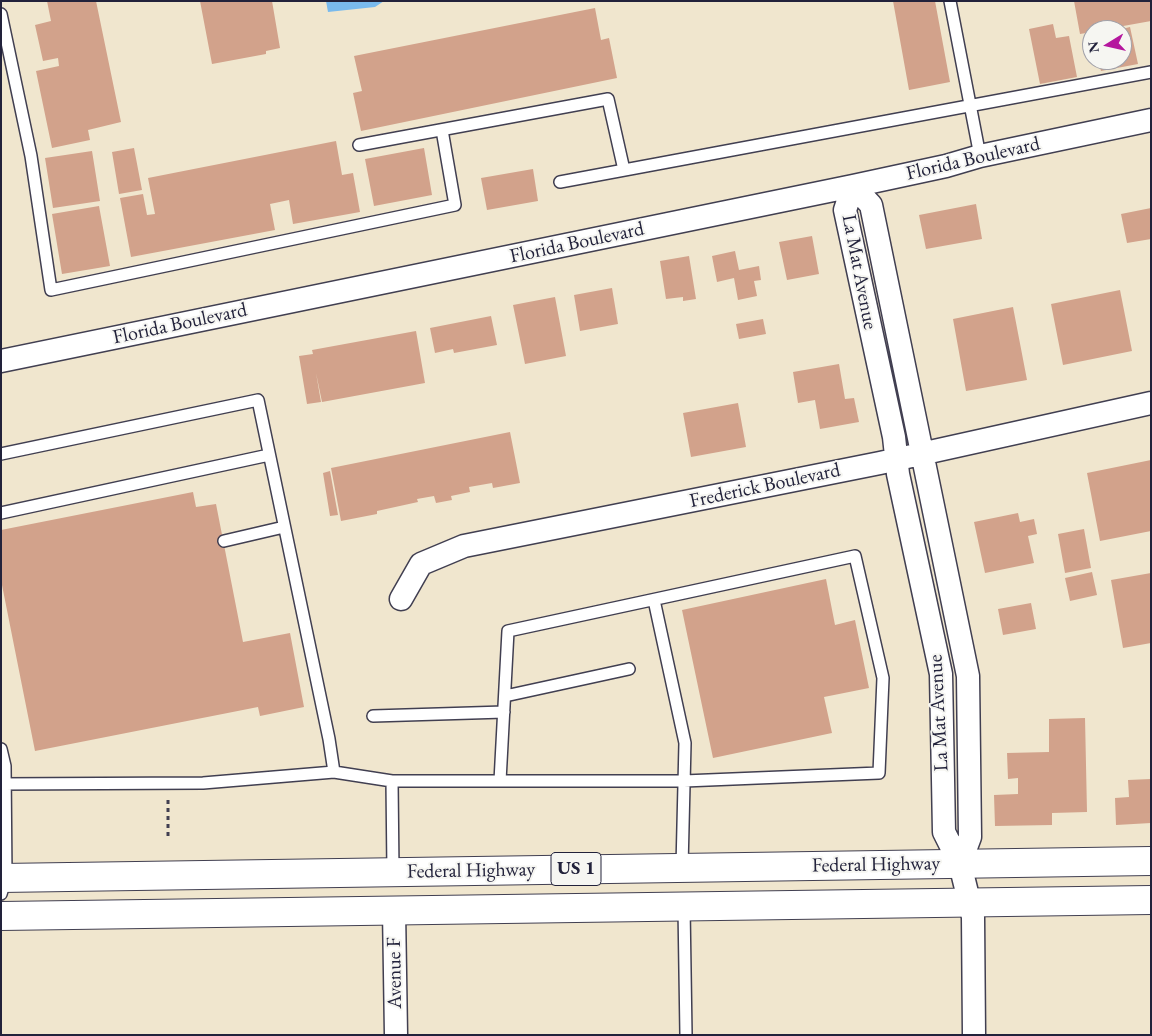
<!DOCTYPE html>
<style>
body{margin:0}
#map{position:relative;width:1152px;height:1036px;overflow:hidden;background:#f0e6ce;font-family:"EB Garamond",serif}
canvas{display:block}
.frame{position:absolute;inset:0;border:2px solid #22223b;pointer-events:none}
.north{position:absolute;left:1082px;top:20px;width:50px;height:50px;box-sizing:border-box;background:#f6f6f2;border:1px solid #a1a1a9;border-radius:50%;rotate:261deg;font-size:14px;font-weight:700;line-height:20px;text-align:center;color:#22223b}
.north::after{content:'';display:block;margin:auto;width:18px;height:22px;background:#b5179e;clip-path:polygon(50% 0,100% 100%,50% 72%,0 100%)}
</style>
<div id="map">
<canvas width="1152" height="1036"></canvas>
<div class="frame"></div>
<div class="north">N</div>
</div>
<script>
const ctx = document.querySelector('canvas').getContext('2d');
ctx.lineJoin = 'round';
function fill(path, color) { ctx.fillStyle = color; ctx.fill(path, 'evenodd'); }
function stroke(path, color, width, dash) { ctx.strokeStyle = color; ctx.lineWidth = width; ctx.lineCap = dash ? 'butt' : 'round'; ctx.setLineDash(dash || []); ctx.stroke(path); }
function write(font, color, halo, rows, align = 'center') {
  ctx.font = font + ' "EB Garamond",serif'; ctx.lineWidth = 4; ctx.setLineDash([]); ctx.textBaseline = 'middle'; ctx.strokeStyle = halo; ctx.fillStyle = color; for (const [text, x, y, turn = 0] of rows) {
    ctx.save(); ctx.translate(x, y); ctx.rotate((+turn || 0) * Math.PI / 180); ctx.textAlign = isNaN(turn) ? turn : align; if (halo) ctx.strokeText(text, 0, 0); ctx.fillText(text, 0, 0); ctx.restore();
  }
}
fill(new Path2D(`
 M326,1H384L375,7L328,12Z`), '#79baed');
fill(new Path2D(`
 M47,1H96L121,122L88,130L90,140L52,148L36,71L59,66L58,58L43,61L35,25L51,21Z
 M200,1H272L280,48L266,51V54L212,64Z
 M893,1H935L950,82L909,90Z
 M1074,1H1151V21L1101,30H1092V32L1080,34Z
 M595,8L601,40L609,38L617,78L361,131L353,93L362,91L354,56Z
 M1053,24L1056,38L1069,36L1077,77L1040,84L1029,29Z
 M1130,27L1138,64L1101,71L1098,60H1122V29Z
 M336,141L342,175L353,173L360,212L293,224L289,200L270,204L275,230L131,257L120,198L143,194L147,215L155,214L148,178Z
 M134,148L142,190L119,194L112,152Z
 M424,148L432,195L374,206L365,159Z
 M92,151L100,201L53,208L45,158Z
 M533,169L538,201L487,210L481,178Z
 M976,204L982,239L926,249L919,215Z
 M99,206L110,266L62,274L52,214Z
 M1151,208V239L1127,243L1121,214Z
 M812,236L819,274L787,280L779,242Z
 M735,251L739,270L759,266L761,280L754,281L757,296L738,300L734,278L717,282L712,256Z
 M689,256L696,299L683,301V297L666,299L660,261Z
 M612,288L618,324L580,331L574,295Z
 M1120,290L1132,351L1063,365L1051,304Z
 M555,297L566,356L525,364L513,305Z
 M1013,307L1027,380L966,391L953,319Z
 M491,316L497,345L454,353L453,349L435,353L430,328Z
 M763,319L766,334L739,339L736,324Z
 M416,331L425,383L322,402L316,373L321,402L307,404L299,356L313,354L312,350Z
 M839,364L845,399L854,398L859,422L820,429L815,400L798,403L793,372Z
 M738,403L746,447L691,457L683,413Z
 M510,432L520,483L493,488L492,483L469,487L470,492L451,496L452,500L436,503L434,496L417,499L418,502L377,511V514L341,521L331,468Z
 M1151,460V531L1100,541L1087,473Z
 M330,471L338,515L330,516L323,473Z
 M193,492L196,507L216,504L243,642L290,633L304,707L260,716L258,707L35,751L1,580V530Z
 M1018,513L1020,522L1034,519L1037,534L1028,536L1034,563L985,573L974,522Z
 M1084,529L1091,568L1065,573L1058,534Z
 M1092,572L1097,595L1070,601L1065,578Z
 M1151,573V643L1123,648L1111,580Z
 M826,579L835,625L855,620L869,688L824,697L832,733L713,758L682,610Z
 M1031,603L1036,629L1003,635L998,609Z
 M1085,718L1087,812L1052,813V825L995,826L994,795L1018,794V778L1008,779L1007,753L1049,752V719Z
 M1151,779V823L1116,825L1115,798L1129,797L1128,780Z`), '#d2a28b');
const lane = new Path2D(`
 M950,1L980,156
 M1,14L31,156L51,290L455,205L442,130
 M359,145L608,99L624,170
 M560,182L1151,72
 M1,454L258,400L329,739L334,772L203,783L1,784
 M1,513L269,455
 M224,541L284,527
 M654,600L685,743L682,867
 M505,696L629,669
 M373,716L504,712
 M1,749L5,766L6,878L1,894
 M334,772L392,781H684L879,773L883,678L855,556L508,631L500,781
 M392,781L393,872
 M684,907L686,1035`);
const street = new Path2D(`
 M1,361L853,186L946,166L980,156L1151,120
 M401,599L421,564L464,546L880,463L1151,403
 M960,864L970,837L968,676L871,205L853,186L845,210L894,437L898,474L941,674L944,832L960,864L973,917L974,1035
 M394,910L396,1035`);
const primary = new Path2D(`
 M1,878L1151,861
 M1,916L1151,900`);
stroke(lane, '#413f51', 14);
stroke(street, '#413f51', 25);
stroke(primary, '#413f51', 30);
stroke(new Path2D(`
 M168,800V837`), '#413f51', 3, [4, 4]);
stroke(lane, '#fff', 11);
stroke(street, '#fff', 22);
stroke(primary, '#fff', 28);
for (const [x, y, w] of [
 [576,869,50]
]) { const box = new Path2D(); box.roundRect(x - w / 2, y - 16.5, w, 33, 4); ctx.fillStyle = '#f6f6f2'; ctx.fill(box); stroke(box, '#22223b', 1); }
write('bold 19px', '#22223b', null, [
 ["US 1",576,869]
]);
write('20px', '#22223b', '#f6f6f2', [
 ["Florida Boulevard",973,159,-13],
 ["Florida Boulevard",577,243,-12],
 ["La Mat Avenue",859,272,79],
 ["Florida Boulevard",180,324,-12],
 ["Frederick Boulevard",765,486,-12],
 ["La Mat Avenue",939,713,-93],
 ["Federal Highway",876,865,-1],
 ["Federal Highway",471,871,-1],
 ["Avenue F",395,973,-91]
]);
</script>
